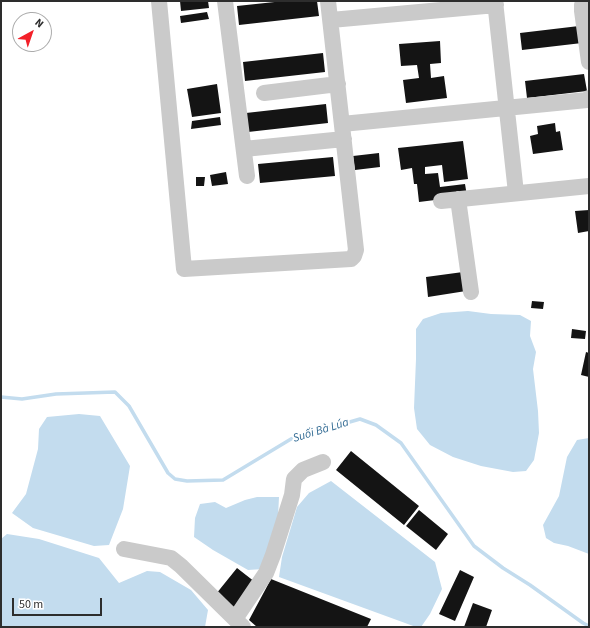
<!DOCTYPE html>
<meta charset="utf-8">
<style>
body{margin:0}
#map{position:relative;width:590px;height:628px;overflow:hidden;background:#fff;font-family:"Source Sans 3",sans-serif}
canvas{display:block}
.frame{position:absolute;inset:0;border:2px solid #2d2d2d;pointer-events:none}
.north{position:absolute;left:12px;top:12px;width:40px;height:40px;box-sizing:border-box;background:#fff;border:1px solid #ababab;border-radius:50%;rotate:40deg;font-size:11px;font-weight:700;line-height:16px;text-align:center;color:#2d2d2d}
.north::after{content:'';display:block;margin:auto;width:14px;height:18px;background:#f32029;clip-path:polygon(50% 0,100% 100%,50% 72%,0 100%)}
.scale{position:absolute;left:12px;top:598px;width:90px;height:18px;box-sizing:border-box;border:2px solid #2d2d2d;border-top:0;padding-left:5px;font-size:12px;line-height:14px;white-space:nowrap;color:#2d2d2d;-webkit-text-stroke:3px #fff;paint-order:stroke}
</style>
<div id="map">
<canvas width="590" height="628"></canvas>
<div class="frame"></div>
<div class="north">N</div>
<div class="scale">50 m</div>
</div>
<script>
const ctx = document.querySelector('canvas').getContext('2d');
ctx.lineJoin = 'round';
function fill(path, color) { ctx.fillStyle = color; ctx.fill(path, 'evenodd'); }
function stroke(path, color, width, dash) { ctx.strokeStyle = color; ctx.lineWidth = width; ctx.lineCap = dash ? 'butt' : 'round'; ctx.setLineDash(dash || []); ctx.stroke(path); }
function write(font, color, halo, rows, align = 'center') {
  ctx.font = font + ' "Source Sans 3",sans-serif'; ctx.lineWidth = 4; ctx.setLineDash([]); ctx.textBaseline = 'middle'; ctx.strokeStyle = halo; ctx.fillStyle = color; for (const [text, x, y, turn = 0] of rows) {
    ctx.save(); ctx.translate(x, y); ctx.rotate((+turn || 0) * Math.PI / 180); ctx.textAlign = isNaN(turn) ? turn : align; if (halo) ctx.strokeText(text, 0, 0); ctx.fillText(text, 0, 0); ctx.restore();
  }
}
fill(new Path2D(`
 M468,311L491,314L520,315L531,321L530,336L536,352L533,369L538,411L539,433L534,460L526,471L513,472L481,466L453,457L430,445L417,429L414,408L416,359V329L423,319L441,313Z
 M79,414L100,416L130,466L123,509L109,545L94,546L33,528L12,513L26,494L38,449L39,429L47,417Z
 M589,438V554L568,546L554,543L546,538L543,525L559,496L567,457L577,440Z
 M331,481L435,562L442,589L430,614L421,627H416L279,577L282,557L297,507L309,493Z
 M257,497H279L278,517L263,569L248,570L213,550L194,537L195,518L200,504L215,502L226,508L245,500Z
 M7,534L39,539L99,558L119,583L147,571L160,572L191,590L208,610L205,627H1V539Z`), '#c3dcee');
stroke(new Path2D(`
 M1,397L22,399L56,394L115,392L129,406L168,473L175,479L187,481L223,480L291,439L360,419L376,425L401,443L474,546L503,568L530,585L583,623L589,626`), '#c3dcee', 3.5);
fill(new Path2D(`
 M180,1H208L209,8L181,11Z
 M284,1H317L319,16L239,25L237,6Z
 M207,12L209,19L181,23L180,16Z
 M579,26L582,43L522,50L520,33Z
 M440,41L441,63L430,64L431,78L444,76L447,98L406,103L403,80L419,78L417,65L401,66L399,44Z
 M323,53L325,72L245,81L243,62Z
 M584,74L587,91L527,98L525,81Z
 M217,84L221,113L192,117L187,89Z
 M326,104L328,123L248,132L246,113Z
 M220,117L221,125L191,129L192,121Z
 M555,123L556,132L560,131L563,150L533,154L530,136L538,134L537,126Z
 M463,141L468,179L444,182L442,165L425,167V174L438,173L440,187L465,184L467,196L419,202L417,184H414L412,168L401,170L398,148Z
 M379,153L380,167L355,170L353,156Z
 M333,157L335,176L260,183L258,164Z
 M226,172L228,184L212,186L210,175Z
 M196,177H205L204,186H196Z
 M589,210V231L578,233L575,211Z
 M463,272L466,291L428,297L426,277Z
 M532,301L544,302L543,309L531,308Z
 M572,329L586,331L585,339L571,338Z
 M586,352L589,353V377L581,375Z
 M351,451L419,506L404,525L336,470Z
 M419,510L448,534L436,550L406,526Z
 M237,568L255,582L235,608L216,594Z
 M460,570L474,577L455,621L439,614Z
 M271,579L371,619L367,627H257L249,620Z
 M473,603L492,610L486,627H464Z`), '#141414');
stroke(new Path2D(`
 M159,1L184,269L351,259L354,256L356,250L328,1
 M225,1L247,176
 M495,1L516,193
 M584,1L582,5V11L589,62
 M331,20L496,5
 M264,93L338,84
 M342,124L587,100L589,98
 M244,149L344,139
 M458,199L471,292
 M441,201L589,186
 M124,549L171,558L181,566L243,627
 M235,619L266,573L273,555L292,495L294,479L303,470L323,462`), '#cacaca', 16);
write('italic 12px', '#356d95', '#fff', [
 ["Suối Bà Lúa",321,431,-17]
]);
</script>
